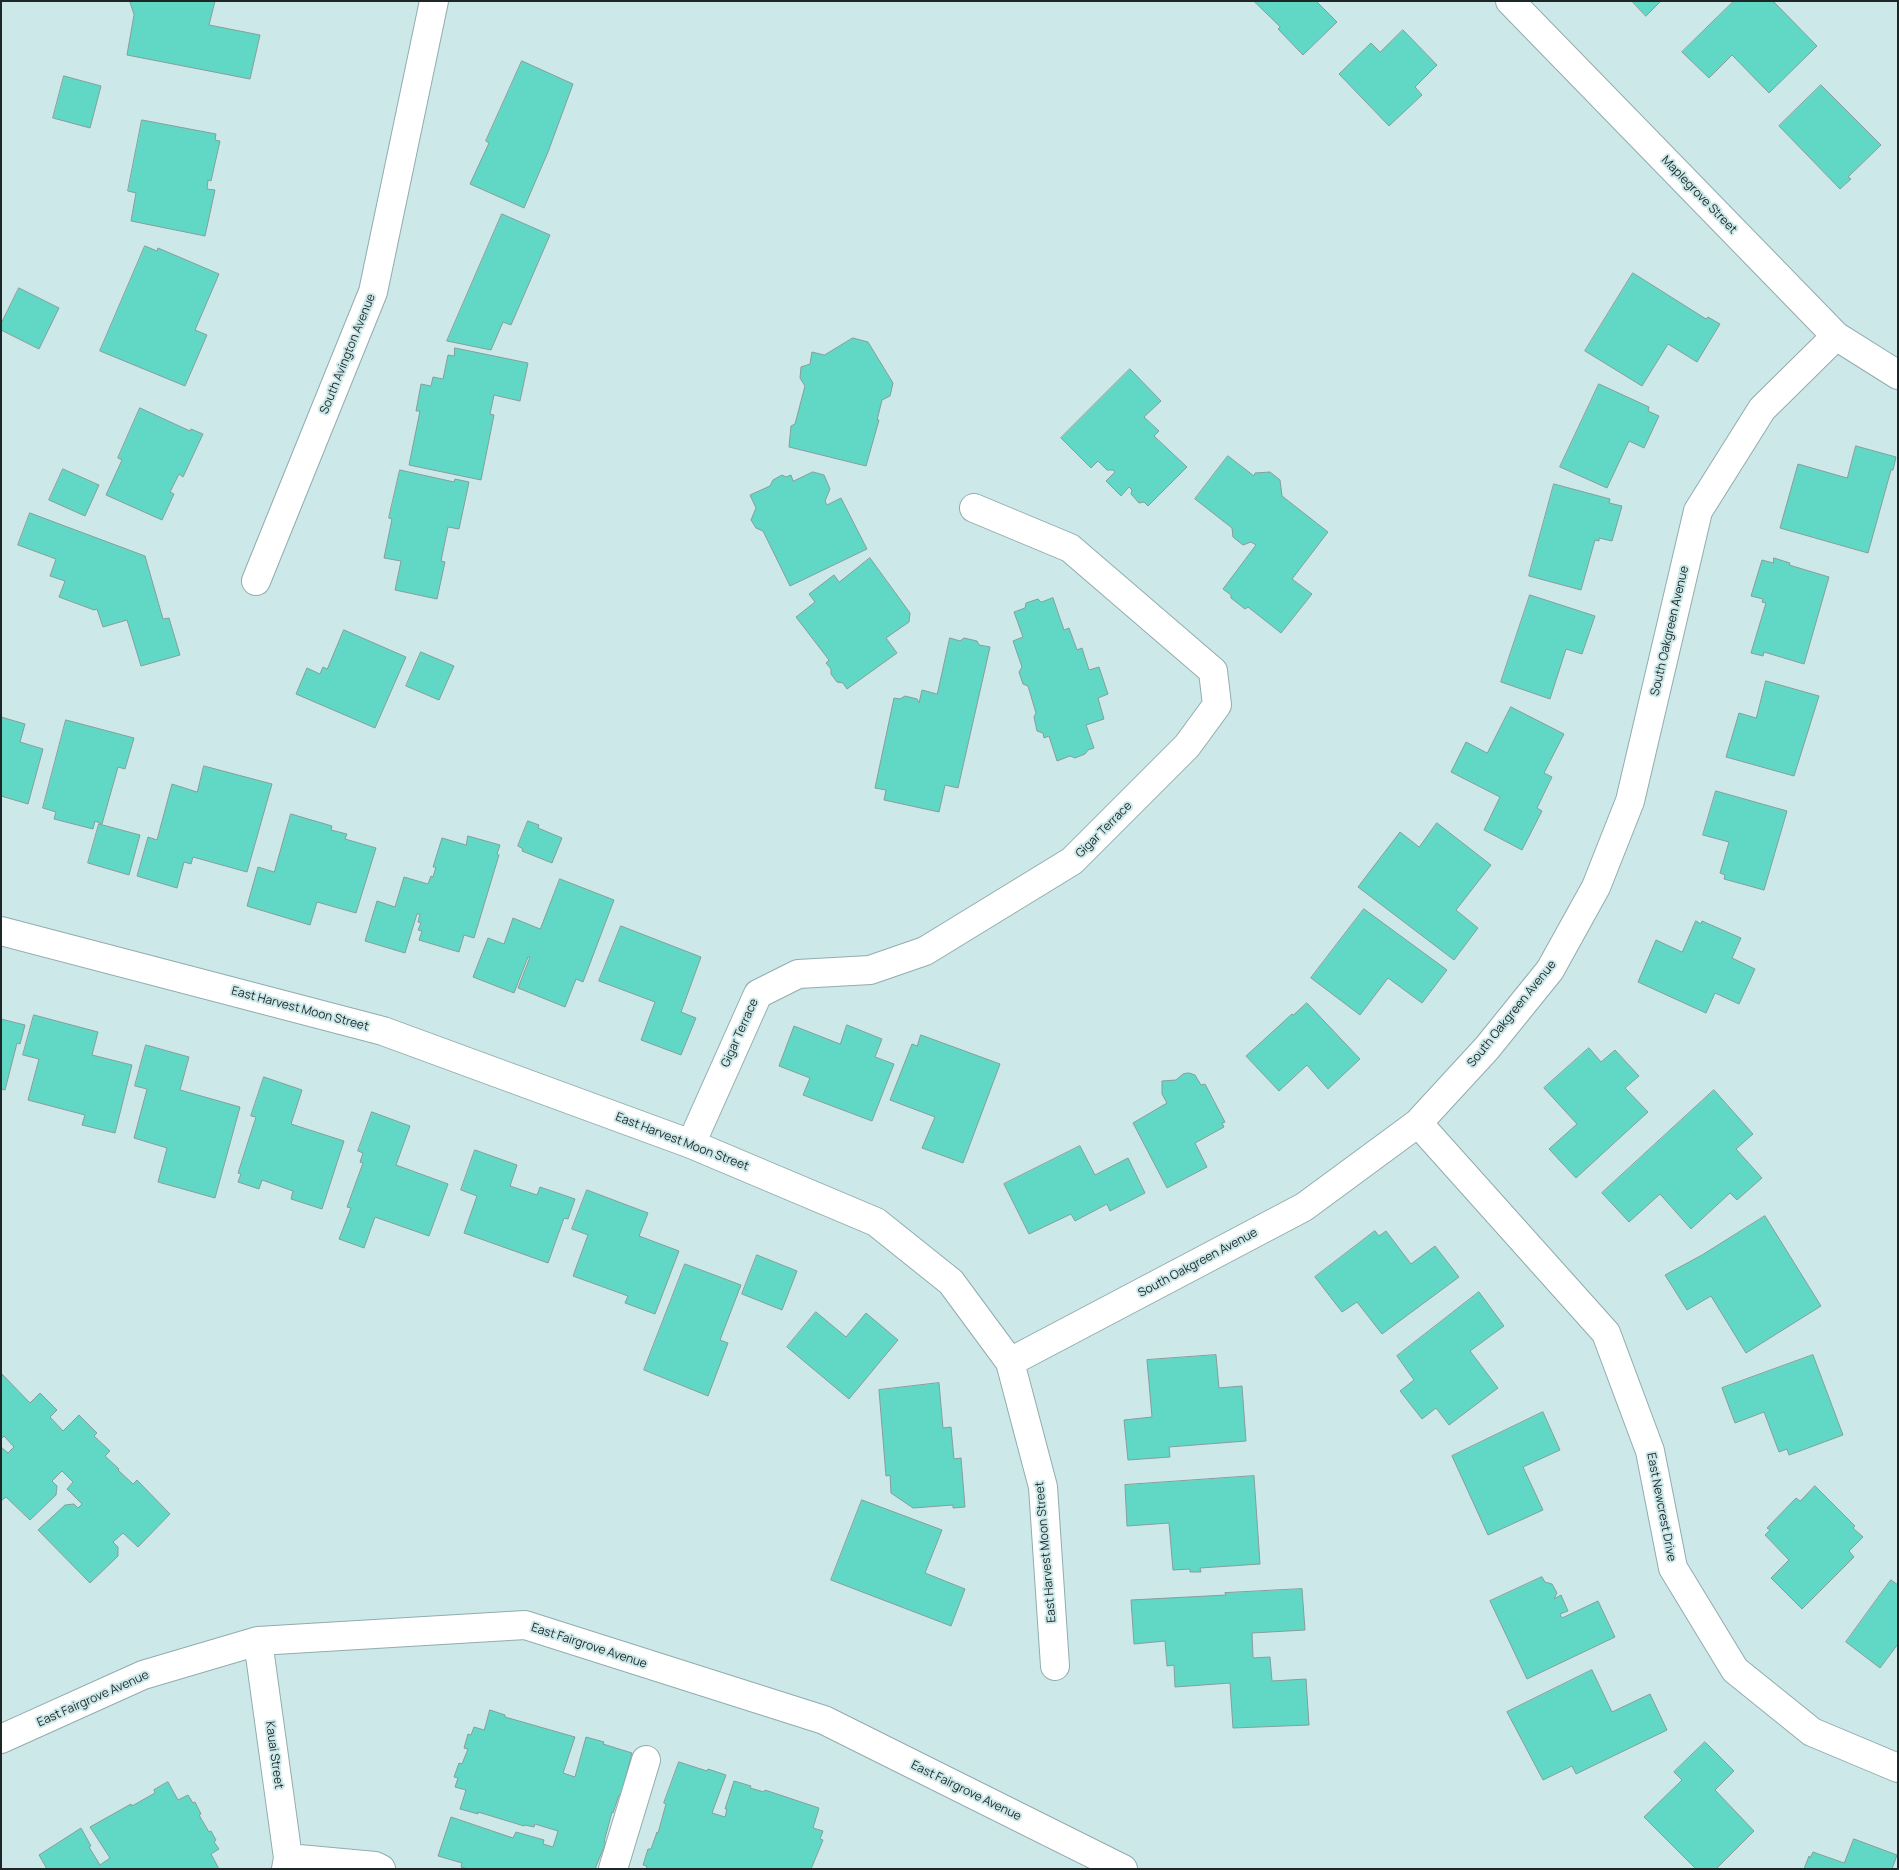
<!DOCTYPE html>
<style>
body{margin:0}
#map{position:relative;width:1899px;height:1870px;overflow:hidden;background:#cce8e9;font-family:Manrope,sans-serif}
canvas{display:block}
.frame{position:absolute;inset:0;border:2px solid #1d2728;pointer-events:none}
</style>
<div id="map">
<canvas width="1899" height="1870"></canvas>
<div class="frame"></div>
</div>
<script>
const ctx = document.querySelector('canvas').getContext('2d');
ctx.lineJoin = 'round';
function fill(path, color) { ctx.fillStyle = color; ctx.fill(path, 'evenodd'); }
function stroke(path, color, width, dash) { ctx.strokeStyle = color; ctx.lineWidth = width; ctx.lineCap = dash ? 'butt' : 'round'; ctx.setLineDash(dash || []); ctx.stroke(path); }
function write(font, color, halo, rows, align = 'center') {
  ctx.font = font + ' Manrope,sans-serif'; ctx.lineWidth = 4; ctx.setLineDash([]); ctx.textBaseline = 'middle'; ctx.strokeStyle = halo; ctx.fillStyle = color; for (const [text, x, y, turn = 0] of rows) {
    ctx.save(); ctx.translate(x, y); ctx.rotate((+turn || 0) * Math.PI / 180); ctx.textAlign = isNaN(turn) ? turn : align; if (halo) ctx.strokeText(text, 0, 0); ctx.fillText(text, 0, 0); ctx.restore();
  }
}
const building = new Path2D(`
 M130,1H215L209,25L260,35L250,79L127,55L134,15Z
 M1254,1H1316L1337,22L1303,55L1278,29L1280,27Z
 M1632,1H1661L1646,16Z
 M1734,1H1773L1817,46L1769,93L1732,55L1709,78L1682,52Z
 M1403,30L1437,65L1415,87L1422,95L1389,126L1339,74L1371,43L1380,52Z
 M522,61L573,84L548,152L524,208L470,184L489,143L486,141Z
 M64,76L101,86L90,128L53,118Z
 M1821,85L1881,145L1848,177L1851,179L1840,189L1779,126Z
 M142,120L216,134L215,140L220,141L211,181L208,180L207,189L215,190L205,236L131,221L136,193L128,191Z
 M502,214L550,235L511,325L503,322L491,350L447,341Z
 M145,246L157,251L158,248L219,274L195,330L207,335L185,386L100,351Z
 M1633,273L1706,319L1708,317L1720,324L1697,362L1668,344L1642,386L1585,351Z
 M19,288L59,308L39,349L1,330V324Z
 M853,338L868,342L893,383L890,396L882,400L877,420H879L866,466L789,447L791,426L795,424L805,386L800,378L801,367L810,364L812,352L824,355Z
 M455,348L528,363L520,401L494,395L490,414L494,415L481,480L409,465L420,411H416L421,384L431,386L433,377L443,379L448,355L454,356Z
 M1130,369L1161,401L1144,417L1159,431L1154,436L1187,467L1148,506L1144,502L1139,503L1131,494L1132,490L1129,487L1121,496L1106,481L1115,472L1113,470H1107L1098,461L1091,468L1061,438Z
 M1599,384L1649,407L1648,411L1659,416L1644,448L1629,441L1607,488L1560,467Z
 M140,408L190,431L191,429L203,434L183,477L179,474L170,492L174,494L162,520L106,495L122,460L118,458Z
 M1856,446L1896,457L1893,470H1891L1868,553L1780,528L1798,464L1847,478Z
 M1228,456L1254,476L1255,473L1270,472L1280,480L1282,496L1328,532L1292,579L1312,594L1281,633L1248,607L1245,609L1231,598V595L1223,589L1256,545L1251,542L1243,545L1233,537L1232,528L1195,499Z
 M63,469L99,485L85,516L49,500Z
 M400,470L454,482L455,479L469,482L459,529L448,527L441,561L445,562L437,599L395,590L401,561L384,558L392,519L389,518Z
 M813,472L824,475L830,489L825,501L827,505L841,498L867,549L790,586L763,531L756,528L751,520L756,508L750,495L770,486L773,480L782,475L786,477L791,475L793,481Z
 M1554,484L1610,499L1609,503L1622,506L1612,541L1599,538V541L1595,540L1581,590L1529,576Z
 M30,513L145,556L163,619L169,618L180,655L141,666L127,620L103,627L97,609L94,610L59,597L65,581L50,576L56,559L18,545Z
 M870,558L910,613L909,622L886,638L897,653L847,689L843,683L837,682L831,674V669L826,663L829,660L796,617L815,602L809,594L834,575L839,582Z
 M1774,558L1790,563L1789,565L1829,577L1804,664L1764,652L1763,656L1751,653L1766,603L1762,602L1763,599L1751,596L1762,560L1773,563Z
 M1530,595L1595,616L1582,654L1566,649L1550,699L1501,682Z
 M1053,598L1064,630L1069,628L1077,650L1082,648L1089,670L1099,667L1108,694L1098,698L1104,719L1086,725L1094,748L1088,750L1085,754L1075,758L1070,756L1057,761L1049,736L1044,738L1043,733L1037,731L1034,717L1036,713L1028,686L1023,684L1019,672L1022,667L1013,641L1023,637L1014,612L1025,608L1026,603L1038,599L1041,602Z
 M344,630L406,657L375,728L296,694L307,668L320,674L323,667L327,669Z
 M950,638L960,641L964,638L977,641L979,645L990,647L958,788L945,785L939,812L884,800L886,790L875,788L894,698L900,699L905,696L917,699L919,703L922,690L937,694Z
 M421,652L454,666L439,700L406,686Z
 M1766,681L1819,696L1794,776L1726,757L1739,713L1756,718Z
 M1511,707L1564,734L1544,773L1552,777L1537,808L1542,811L1522,850L1484,830L1500,797L1451,772L1466,742L1487,753Z
 M1,717L25,724L20,742L43,749L28,804L1,796Z
 M66,720L134,738L125,769L118,767L102,824L95,821L93,829L54,819L56,812L43,808Z
 M204,766L272,784L247,872L193,857L191,864L184,862L177,888L137,876L148,837L157,840L172,784L197,792Z
 M1716,791L1787,811L1764,890L1724,879L1725,875L1720,873L1729,842L1703,835Z
 M291,814L332,826L331,830L347,834L345,839L376,848L356,913L317,902L310,925L247,906L258,867L274,872Z
 M528,821L539,825L538,828L562,838L552,863L522,851L523,849L518,846Z
 M1437,823L1491,865L1456,910L1478,928L1454,960L1358,887L1400,832L1419,847Z
 M99,824L140,835L129,875L88,863Z
 M468,836L500,845L497,854L499,855L474,938L464,935L459,952L419,940L422,931L418,930L421,923L418,922L420,914H417L405,953L365,941L377,901L395,907L404,877L428,884L431,876L433,877L436,867H433L442,838L466,845Z
 M560,879L614,900L583,982L576,979L565,1007L518,988L530,957H528L514,993L473,977L488,938L504,944L513,918L540,929Z
 M1364,909L1447,970L1422,1003L1388,978L1360,1015L1311,978Z
 M1696,921L1701,924L1702,921L1741,938L1732,958L1755,969L1739,1004L1715,993L1706,1013L1638,982L1656,940L1682,952Z
 M621,926L701,957L681,1012L696,1018L681,1055L641,1040L655,1002L599,981Z
 M1307,1003L1360,1059L1328,1089L1307,1065L1279,1091L1246,1056L1292,1014L1293,1015Z
 M34,1015L98,1032L92,1055L132,1065L115,1133L82,1125L85,1115L28,1100L39,1059L23,1055Z
 M1,1019L25,1025L20,1044L17,1043L5,1090L1,1089Z
 M847,1025L882,1039L875,1057L894,1064L872,1121L803,1095L810,1078L779,1066L794,1026L840,1044Z
 M921,1035L1000,1064L963,1163L922,1148L935,1117L890,1100L912,1044L917,1046Z
 M146,1045L189,1057L180,1090L240,1107L215,1198L158,1182L167,1148L134,1138L147,1089L135,1086Z
 M1589,1048L1601,1062L1615,1050L1639,1076L1625,1088L1648,1112L1576,1178L1549,1149L1577,1124L1544,1088Z
 M1189,1073L1195,1075L1201,1085L1205,1084L1225,1122L1222,1123L1224,1127L1195,1143L1207,1167L1167,1188L1133,1123L1167,1103L1162,1094V1081L1176,1080L1183,1074Z
 M264,1077L302,1090L291,1124L344,1141L322,1209L291,1199L293,1191L262,1180L259,1189L238,1182L241,1174L238,1173L256,1117L251,1116Z
 M1714,1090L1753,1134L1736,1149L1762,1178L1737,1200L1730,1193L1691,1229L1660,1194L1629,1222L1602,1193Z
 M372,1112L410,1126L396,1165L448,1184L429,1236L375,1217L364,1248L339,1239L351,1208L347,1207L363,1163L360,1162L363,1153L358,1151Z
 M1080,1146L1095,1175L1128,1158L1145,1193L1110,1211L1107,1204L1075,1221L1071,1214L1029,1234L1004,1184Z
 M475,1150L517,1165L510,1186L537,1195L540,1187L575,1199L568,1219L564,1218L548,1263L464,1233L477,1196L461,1190Z
 M587,1190L648,1213L639,1236L679,1251L655,1314L625,1303L628,1296L573,1276L588,1235L572,1229Z
 M1765,1216L1821,1306L1746,1353L1711,1296L1687,1310L1665,1275L1702,1255Z
 M1375,1231L1379,1236L1386,1231L1411,1264L1435,1246L1459,1277L1382,1334L1357,1302L1342,1312L1315,1277Z
 M757,1255L797,1271L782,1310L742,1294Z
 M685,1264L741,1285L720,1340L728,1343L708,1396L644,1370Z
 M1479,1292L1504,1326L1470,1351L1498,1388L1449,1425L1436,1408L1422,1419L1400,1391L1414,1380L1397,1356Z
 M816,1312L846,1337L866,1313L898,1340L849,1399L787,1347Z
 M1216,1355L1219,1388L1242,1386L1246,1441L1169,1447L1170,1457L1128,1460L1124,1420L1152,1417L1147,1360Z
 M1813,1355L1843,1435L1789,1455L1787,1449L1779,1452L1764,1412L1735,1423L1722,1388Z
 M1,1373L30,1403L40,1393L57,1410L50,1417L63,1431L79,1415L97,1433L94,1436L110,1451L105,1456L119,1469L118,1470L133,1484L137,1480L170,1514L138,1547L123,1533L113,1542L118,1547V1556L90,1583L38,1530L65,1505L74,1504L78,1508L82,1504L67,1489L73,1482L62,1471L52,1481L57,1486L56,1495L30,1520L6,1497L1,1501V1447L8,1453L14,1447L4,1436L1,1439Z
 M939,1383L943,1428L951,1427L954,1459L961,1458L965,1507L953,1508V1505L913,1508L891,1493L890,1475L886,1476L879,1390Z
 M1543,1412L1560,1450L1523,1467L1543,1510L1488,1535L1452,1456Z
 M1254,1476L1260,1564L1200,1568L1201,1572H1190V1569L1173,1570L1169,1523L1127,1526L1125,1485Z
 M1815,1486L1855,1526L1853,1528L1863,1537L1849,1551L1854,1557L1802,1609L1771,1578L1789,1560L1765,1535L1770,1530L1767,1528L1796,1498L1800,1501Z
 M862,1500L942,1530L925,1573L965,1589L951,1626L831,1580Z
 M1542,1577L1545,1582L1552,1584L1557,1593L1554,1599L1561,1595L1568,1611L1560,1614L1562,1618L1598,1601L1615,1637L1527,1679L1490,1601Z
 M1891,1580L1898,1585V1644L1880,1668L1846,1642Z
 M1302,1589L1305,1630L1252,1633L1253,1658L1270,1657L1272,1681L1306,1679L1309,1725L1233,1728L1230,1683L1175,1687L1174,1665L1167,1666L1165,1641L1134,1644L1131,1600L1226,1595L1225,1593Z
 M1592,1670L1612,1712L1650,1694L1667,1730L1576,1774L1572,1766L1543,1780L1507,1712Z
 M490,1710L505,1715V1717L575,1737L563,1773L575,1777L586,1737L604,1742L603,1744L632,1753L621,1795H619L613,1813L612,1812L604,1842H606L595,1869H468L461,1867L462,1863L438,1856L451,1817L513,1838L516,1832L544,1840L543,1844L553,1847L558,1831L535,1824L534,1827L525,1825L524,1826L478,1812V1814L460,1809L466,1790L455,1787L458,1778L454,1777L459,1763L462,1764L468,1749L464,1748L468,1734L471,1735L474,1727L484,1730Z
 M1705,1742L1734,1771L1715,1790L1754,1831L1716,1869H1696L1644,1817L1682,1780L1674,1772Z
 M679,1762L707,1771L708,1769L726,1775L712,1813L725,1817L727,1809H725L734,1781L751,1786L750,1788L764,1792L765,1790L819,1808L813,1828L823,1831L820,1839L823,1840L811,1869H646L647,1866L643,1865L648,1849H651L657,1832L658,1833L666,1804L664,1803Z
 M168,1782L178,1800L188,1795L193,1803L195,1802L201,1814L199,1815L209,1832L211,1831L216,1840L214,1842L219,1849L211,1854L219,1869H47L39,1855L81,1828L91,1846L89,1847L100,1865L110,1858L90,1827L131,1804L132,1806L155,1793L154,1790Z
 M1854,1839L1897,1855L1892,1869H1804L1809,1856L1810,1858L1813,1852L1844,1863Z`);
fill(building, '#61d8c5');
stroke(building, '#859e99', 1);
const minor = new Path2D(`
 M1510,1L1836,336L1898,375
 M256,581L373,292L434,1
 M1,931L383,1031L691,1144L876,1222L951,1282L1010,1362L1043,1487L1055,1666
 M1418,1123L1606,1333L1650,1451L1673,1568L1735,1670L1812,1732L1898,1768
 M691,1144L758,994L798,974L870,970L925,951L1072,861L1187,746L1217,705L1213,671L1070,548L974,508
 M1010,1362L1304,1207L1418,1123L1487,1048L1550,970L1596,887L1630,801L1698,511L1762,409L1836,336
 M258,1641L288,1858L286,1869
 M1,1739L143,1675L258,1641L525,1625L824,1720L1123,1869
 M288,1858L375,1866L381,1869
 M613,1869L646,1760`);
stroke(minor, '#92acae', 30);
stroke(minor, '#fff', 28);
write('12px', '#1d2728', '#cce8e9', [
 ["Maplegrove Street",1699,195,46],
 ["South Avington Avenue",348,354,-68],
 ["South Oakgreen Avenue",1670,631,-77],
 ["Gigar Terrace",1104,830,-45],
 ["East Harvest Moon Street",300,1009,15],
 ["South Oakgreen Avenue",1512,1014,-51],
 ["Gigar Terrace",740,1033,-66],
 ["East Harvest Moon Street",682,1142,21],
 ["South Oakgreen Avenue",1198,1263,-28],
 ["East Newcrest Drive",1661,1507,79],
 ["East Harvest Moon Street",1046,1552,-95],
 ["East Fairgrove Avenue",589,1646,18],
 ["East Fairgrove Avenue",93,1699,-24],
 ["Kauai Street",274,1755,82],
 ["East Fairgrove Avenue",966,1791,26]
]);
</script>
